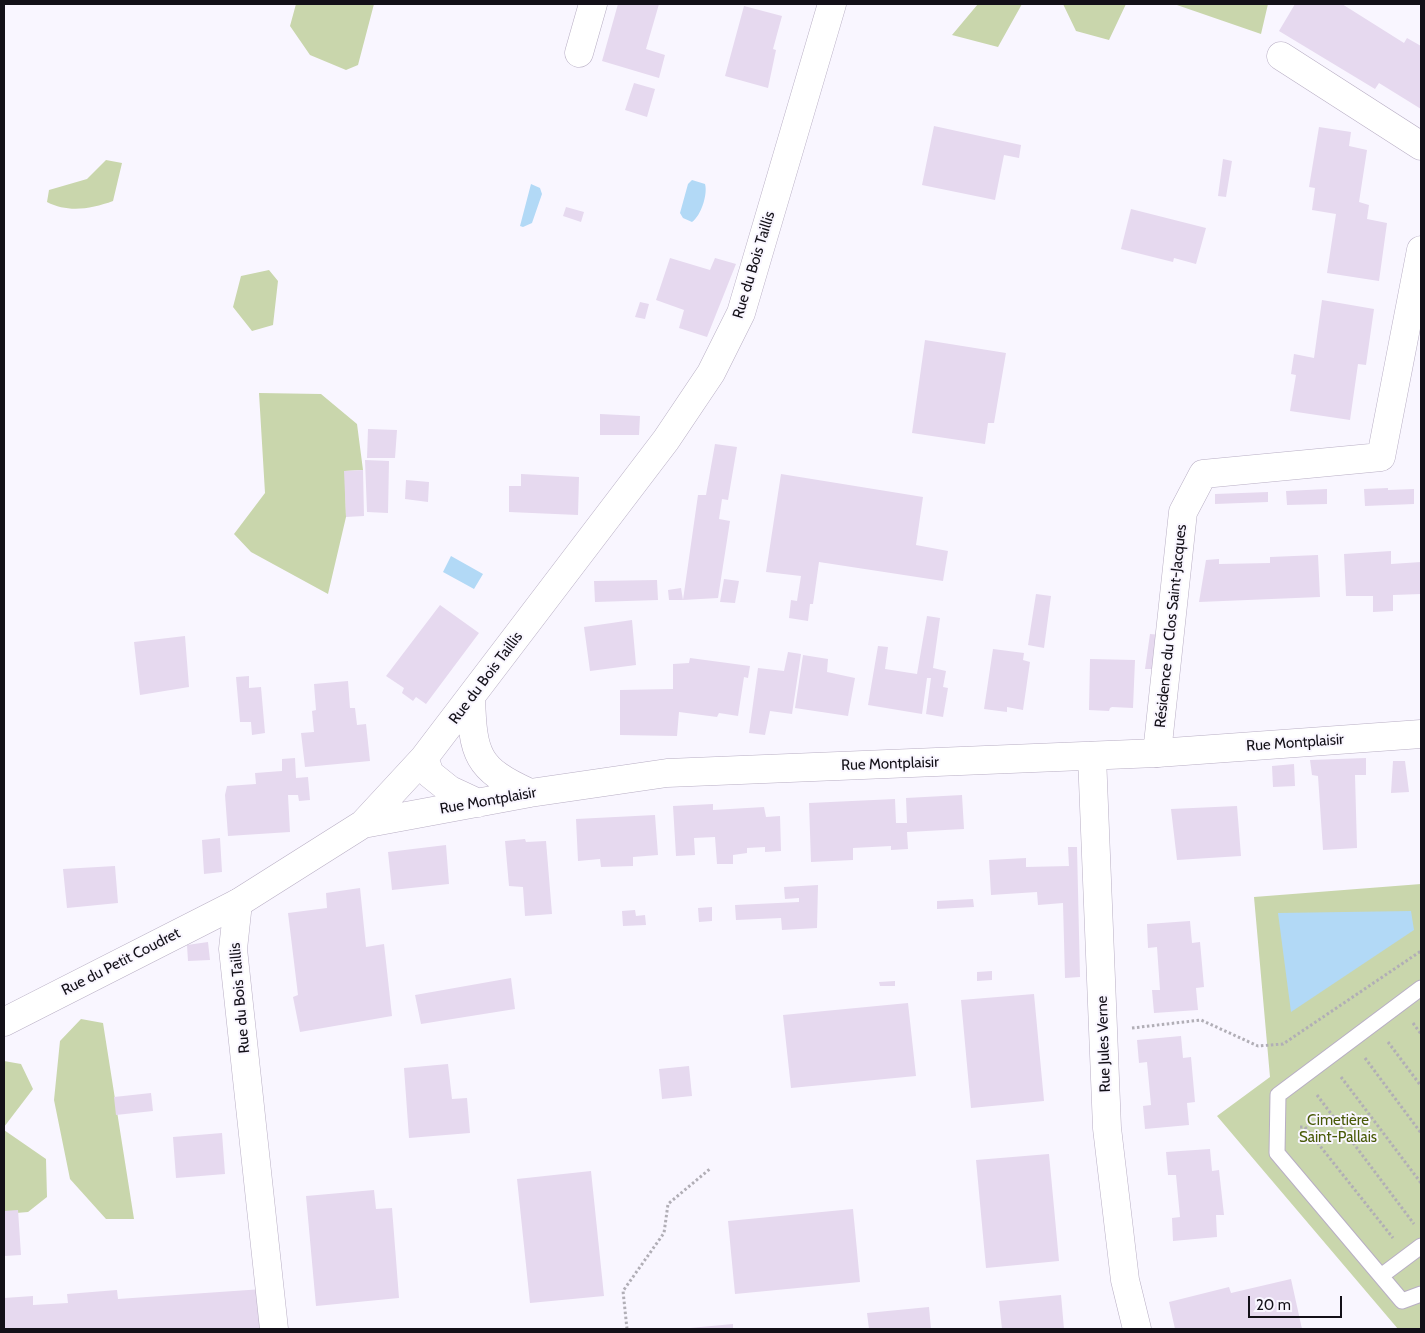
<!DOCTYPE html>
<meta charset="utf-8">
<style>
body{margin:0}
#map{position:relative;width:1425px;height:1333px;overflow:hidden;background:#f9f6ff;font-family:Cabin,sans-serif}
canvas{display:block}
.frame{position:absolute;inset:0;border:5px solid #131018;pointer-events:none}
.scale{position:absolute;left:1248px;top:1296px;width:94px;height:22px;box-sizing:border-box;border:2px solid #131018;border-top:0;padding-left:6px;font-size:15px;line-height:18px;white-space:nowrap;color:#131018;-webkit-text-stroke:4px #f9f6ff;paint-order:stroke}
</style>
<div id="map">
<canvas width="1425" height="1333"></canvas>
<div class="frame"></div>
<div class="scale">20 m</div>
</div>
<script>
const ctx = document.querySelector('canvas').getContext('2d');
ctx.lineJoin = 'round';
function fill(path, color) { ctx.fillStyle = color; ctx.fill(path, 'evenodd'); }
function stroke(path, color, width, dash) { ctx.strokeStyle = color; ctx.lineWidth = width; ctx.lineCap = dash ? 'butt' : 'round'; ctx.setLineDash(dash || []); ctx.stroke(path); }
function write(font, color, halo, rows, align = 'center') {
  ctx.font = font + ' Cabin,sans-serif'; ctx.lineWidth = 4; ctx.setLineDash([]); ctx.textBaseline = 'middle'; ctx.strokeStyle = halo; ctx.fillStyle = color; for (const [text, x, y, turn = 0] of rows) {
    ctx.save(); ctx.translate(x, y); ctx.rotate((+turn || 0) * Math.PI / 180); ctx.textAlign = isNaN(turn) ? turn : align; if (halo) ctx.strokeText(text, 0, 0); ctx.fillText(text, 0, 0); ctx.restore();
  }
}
fill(new Path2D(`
 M296,4H374L358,65L346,70L310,55L290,26Z
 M978,4H1022L998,47L952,35Z
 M1063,4H1126L1109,40L1076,31Z
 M1174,4H1268L1261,34Z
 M106,160L122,163L113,201C91,209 68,213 47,202L49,190L87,179Z
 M269,270L278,281L273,325L252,331L233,307L241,276Z
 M259,393L321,394L357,424L363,470L345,471L346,517L328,594L251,552L234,534L265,493Z
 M1421,884V1329H1398L1217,1116L1270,1077L1254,897Z
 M81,1019L103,1023L134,1219H106L70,1179L54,1100L60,1041Z
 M4,1061L21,1064L33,1089L4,1127Z
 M4,1130L46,1159L47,1197L28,1212L4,1214Z`), '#c9d6ac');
fill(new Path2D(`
 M692,180L705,184C708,194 701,216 692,222L683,218L680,213L688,184Z
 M531,184L540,188L542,194L532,223L523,227L520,226Z
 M451,556L483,574L474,589L443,572Z
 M1411,911L1414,930L1291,1012L1278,913Z`), '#b2d9f6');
fill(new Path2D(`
 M618,4H659L646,49L665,55L659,78L602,61Z
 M1295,4H1342L1404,43L1407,38L1421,46V109L1379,83L1375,89L1279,31Z
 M744,6L782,16L773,49L776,50L768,88L725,76Z
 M634,83L655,89L647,117L625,110Z
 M934,126L1021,145L1019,158L1004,155L995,200L922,185Z
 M1319,127L1351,132L1349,146L1367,150L1359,202L1369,205L1367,219L1387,223L1379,281L1327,273L1336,214L1312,210L1315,188L1309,187Z
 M1223,159L1232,161L1226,197L1218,196Z
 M566,207L584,212L581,222L563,216Z
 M1131,209L1206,228L1196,264L1174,258L1173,262L1121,249Z
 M670,258L710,270L715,258L736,264L707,337L679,328L684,310L656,300Z
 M1322,300L1374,309L1366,365L1358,364L1350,420L1290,411L1296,375L1291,374L1294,354L1314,358Z
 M640,302L649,304L645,319L635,317Z
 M925,340L1006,353L994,423H988L985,444L912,433Z
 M600,414L640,416L639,435H600Z
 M368,429L397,430L395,458H367Z
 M715,444L737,447L728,500L722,499L719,519L730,521L718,598L683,600L698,495H706Z
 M365,460L389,461L388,513L367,512Z
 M363,470L364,516L346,517L344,471Z
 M521,474L579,477L578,515L509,512V486H521Z
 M781,474L923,497L916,545L948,551L943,581L819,562L813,604H810L808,621L789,618L791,600L797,601L801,576L766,572Z
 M406,480L429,482L428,502L405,499Z
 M1388,488V490L1414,489V504L1365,506L1364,489Z
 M1327,489V504L1287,505L1286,491Z
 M1268,492V502L1215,504V494Z
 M1391,551V564L1421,562V594L1393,595V611L1373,612V596H1346L1344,554Z
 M1318,555L1320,597L1199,602L1206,560L1219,559V564L1270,563V557Z
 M724,579L739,581L735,603L720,602Z
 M657,580L658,600L595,602L594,581Z
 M681,588L683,600H669L668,590Z
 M1036,594L1051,596L1044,648L1028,645Z
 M440,605L479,633L426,704L416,697L413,701L402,693L404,688L386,676Z
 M927,616L940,618L933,668L946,671L943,687L948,688L943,717L926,714L931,678H927L922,714L868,705L878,646L888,647L885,669L917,674Z
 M632,620L636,665L590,671L584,627Z
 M1150,634L1162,635L1157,669H1145Z
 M185,636L189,687L140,695L134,642Z
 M993,649L1024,653L1023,660L1030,662L1023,710L1007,707V712L984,709Z
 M788,652L801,654L792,714L770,711L765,735L749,733L758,668L784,671Z
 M803,655L828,659L827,672L855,678L848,716L795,708Z
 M690,658L750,666L748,678L744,677L738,716L719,713L717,717L679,712L677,736L620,735V690L673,689V664L689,663Z
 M1090,659L1135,660L1133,708L1112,707L1110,708L1109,711L1089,710Z
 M249,676V688L261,687L265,733L252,735L251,722H240L236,677Z
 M348,681L350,708H355L357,725L366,724L370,761L305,767L301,733L314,732L312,711L316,710L314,684Z
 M295,758L296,778L308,777L310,800L299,801L298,795H288L290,832L228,836L225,795L227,786L256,784L255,773L282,771V759Z
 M1366,758V775H1355L1357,848L1323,850L1318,776L1312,775L1310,760Z
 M1393,761H1405L1409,792L1391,793Z
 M1294,764L1295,786L1273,787L1272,766Z
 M962,795L964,829L907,832L908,849L891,850V846L853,848V860L811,862L809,803L895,799L896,823H907L906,798Z
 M713,804V810L764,807L766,817L780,816L781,851L765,852V847L747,848V853L733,855V864H717L715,837L694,838L695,855L676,856L673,806Z
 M1237,806L1241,856L1177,860L1171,809Z
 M655,815L658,855L633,857V866L601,867L600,859L578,861L576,819Z
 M220,838L222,872L204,874L202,840Z
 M525,839L526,842L546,841L552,914L525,916L523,887L509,886L505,841Z
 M446,845L449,884L392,890L388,852Z
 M1068,847H1077L1080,977L1065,978L1063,903L1038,905L1037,892L991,895L989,860L1026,858V867L1069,866Z
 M115,866L118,903L67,908L63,869Z
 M818,885L817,928L782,930L781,918L736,920L735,905L799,902V898L785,899L784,887Z
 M360,888L366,947L384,944L392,1016L300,1032L293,997L298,995L288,913L327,908L326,893Z
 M973,899L974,907L937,909V901Z
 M712,907V921L699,922L698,908Z
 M635,910L636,916L645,915L646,925L623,926L622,911Z
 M1190,921L1192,943L1200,942L1204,987L1196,988L1198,1010L1154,1013L1152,990H1160L1157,947L1148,948L1147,924Z
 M208,942L210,960L188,961L187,945Z
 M992,971V980L977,981V972Z
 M511,978L515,1009L421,1024L415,995Z
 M895,981V986H880L879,982Z
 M1034,994L1044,1101L971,1108L961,1000Z
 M908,1003L916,1076L791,1088L783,1015Z
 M1181,1036L1183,1058L1191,1057L1195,1102L1187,1103L1189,1125L1145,1129L1143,1106L1151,1105L1147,1062L1139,1063L1137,1040Z
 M448,1064L452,1099L467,1098L470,1133L409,1138L404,1068Z
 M689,1066L692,1096L662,1099L659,1069Z
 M151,1093L153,1111L116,1115L114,1097Z
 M222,1133L225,1174L176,1178L173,1137Z
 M1210,1149L1212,1171L1219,1170L1224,1215H1216L1217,1237L1173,1241L1172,1218L1180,1217L1176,1175H1168L1166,1152Z
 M1049,1154L1059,1261L986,1268L976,1160Z
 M591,1171L604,1296L530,1303L517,1179Z
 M374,1190L376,1209L392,1208L399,1298L316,1306L306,1196Z
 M853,1209L860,1282L735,1294L728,1221Z
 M18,1210L21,1255L4,1256V1211Z
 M1291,1279L1302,1329H1175L1169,1302L1229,1287L1231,1293Z
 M263,1289L266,1329H4V1298L33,1296V1305L68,1303L67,1294L117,1290L118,1299Z
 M1061,1295L1064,1329H1002L999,1301Z
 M929,1307L931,1329H869L867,1313Z
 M733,1324V1329H690V1328Z`), '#e6d9ef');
const lane = new Path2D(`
 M1421,988L1278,1095L1277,1153L1402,1301L1421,1294
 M1381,1276L1421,1246`);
const street = new Path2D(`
 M579,53L593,4
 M1281,56L1421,146
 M1157,753L1183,512L1203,474L1381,457L1421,250
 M1092,756L1107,1128L1125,1280L1137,1329
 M238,903L233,949L274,1329`);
const secondary = new Path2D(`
 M471,698C473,754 476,769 530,793
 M424,758L430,774L450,790L478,803
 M363,824L530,793L667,773L1157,753L1421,734
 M4,1022L238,903L363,824L424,758L666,440L711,373L741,313L832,4`);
stroke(lane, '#b8aec4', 17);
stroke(street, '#b8aec4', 29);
stroke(secondary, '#b8aec4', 29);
stroke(new Path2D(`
 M1413,1023L1421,1034
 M1132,1028L1201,1020L1258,1046L1283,1044L1421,951
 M1388,1042L1421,1086
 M1365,1058L1421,1133
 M1341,1077L1421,1183
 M1317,1095L1414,1224
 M1300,1127H1305L1393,1238
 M627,1329L623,1291L664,1233L668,1204L711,1168`), '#b1aeb6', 3, [2.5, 2.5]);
stroke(lane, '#fff', 15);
stroke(street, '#fff', 28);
stroke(secondary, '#fff', 28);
write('15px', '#131018', '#f9f6ff', [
 ["Rue du Bois Taillis",754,265,-73],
 ["Résidence du Clos Saint-Jacques",1171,626,-84],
 ["Rue du Bois Taillis",486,678,-53],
 ["Rue Montplaisir",1295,743,-4],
 ["Rue Montplaisir",890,764,-2],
 ["Rue Montplaisir",488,801,-10],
 ["Rue du Petit Coudret",121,962,-27],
 ["Rue du Bois Taillis",240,998,-95],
 ["Rue Jules Verne",1104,1044,-92]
]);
write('15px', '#495a08', '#f9f6ff', [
 ["Cimetière",1338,1121],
 ["Saint-Pallais",1338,1138]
]);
</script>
